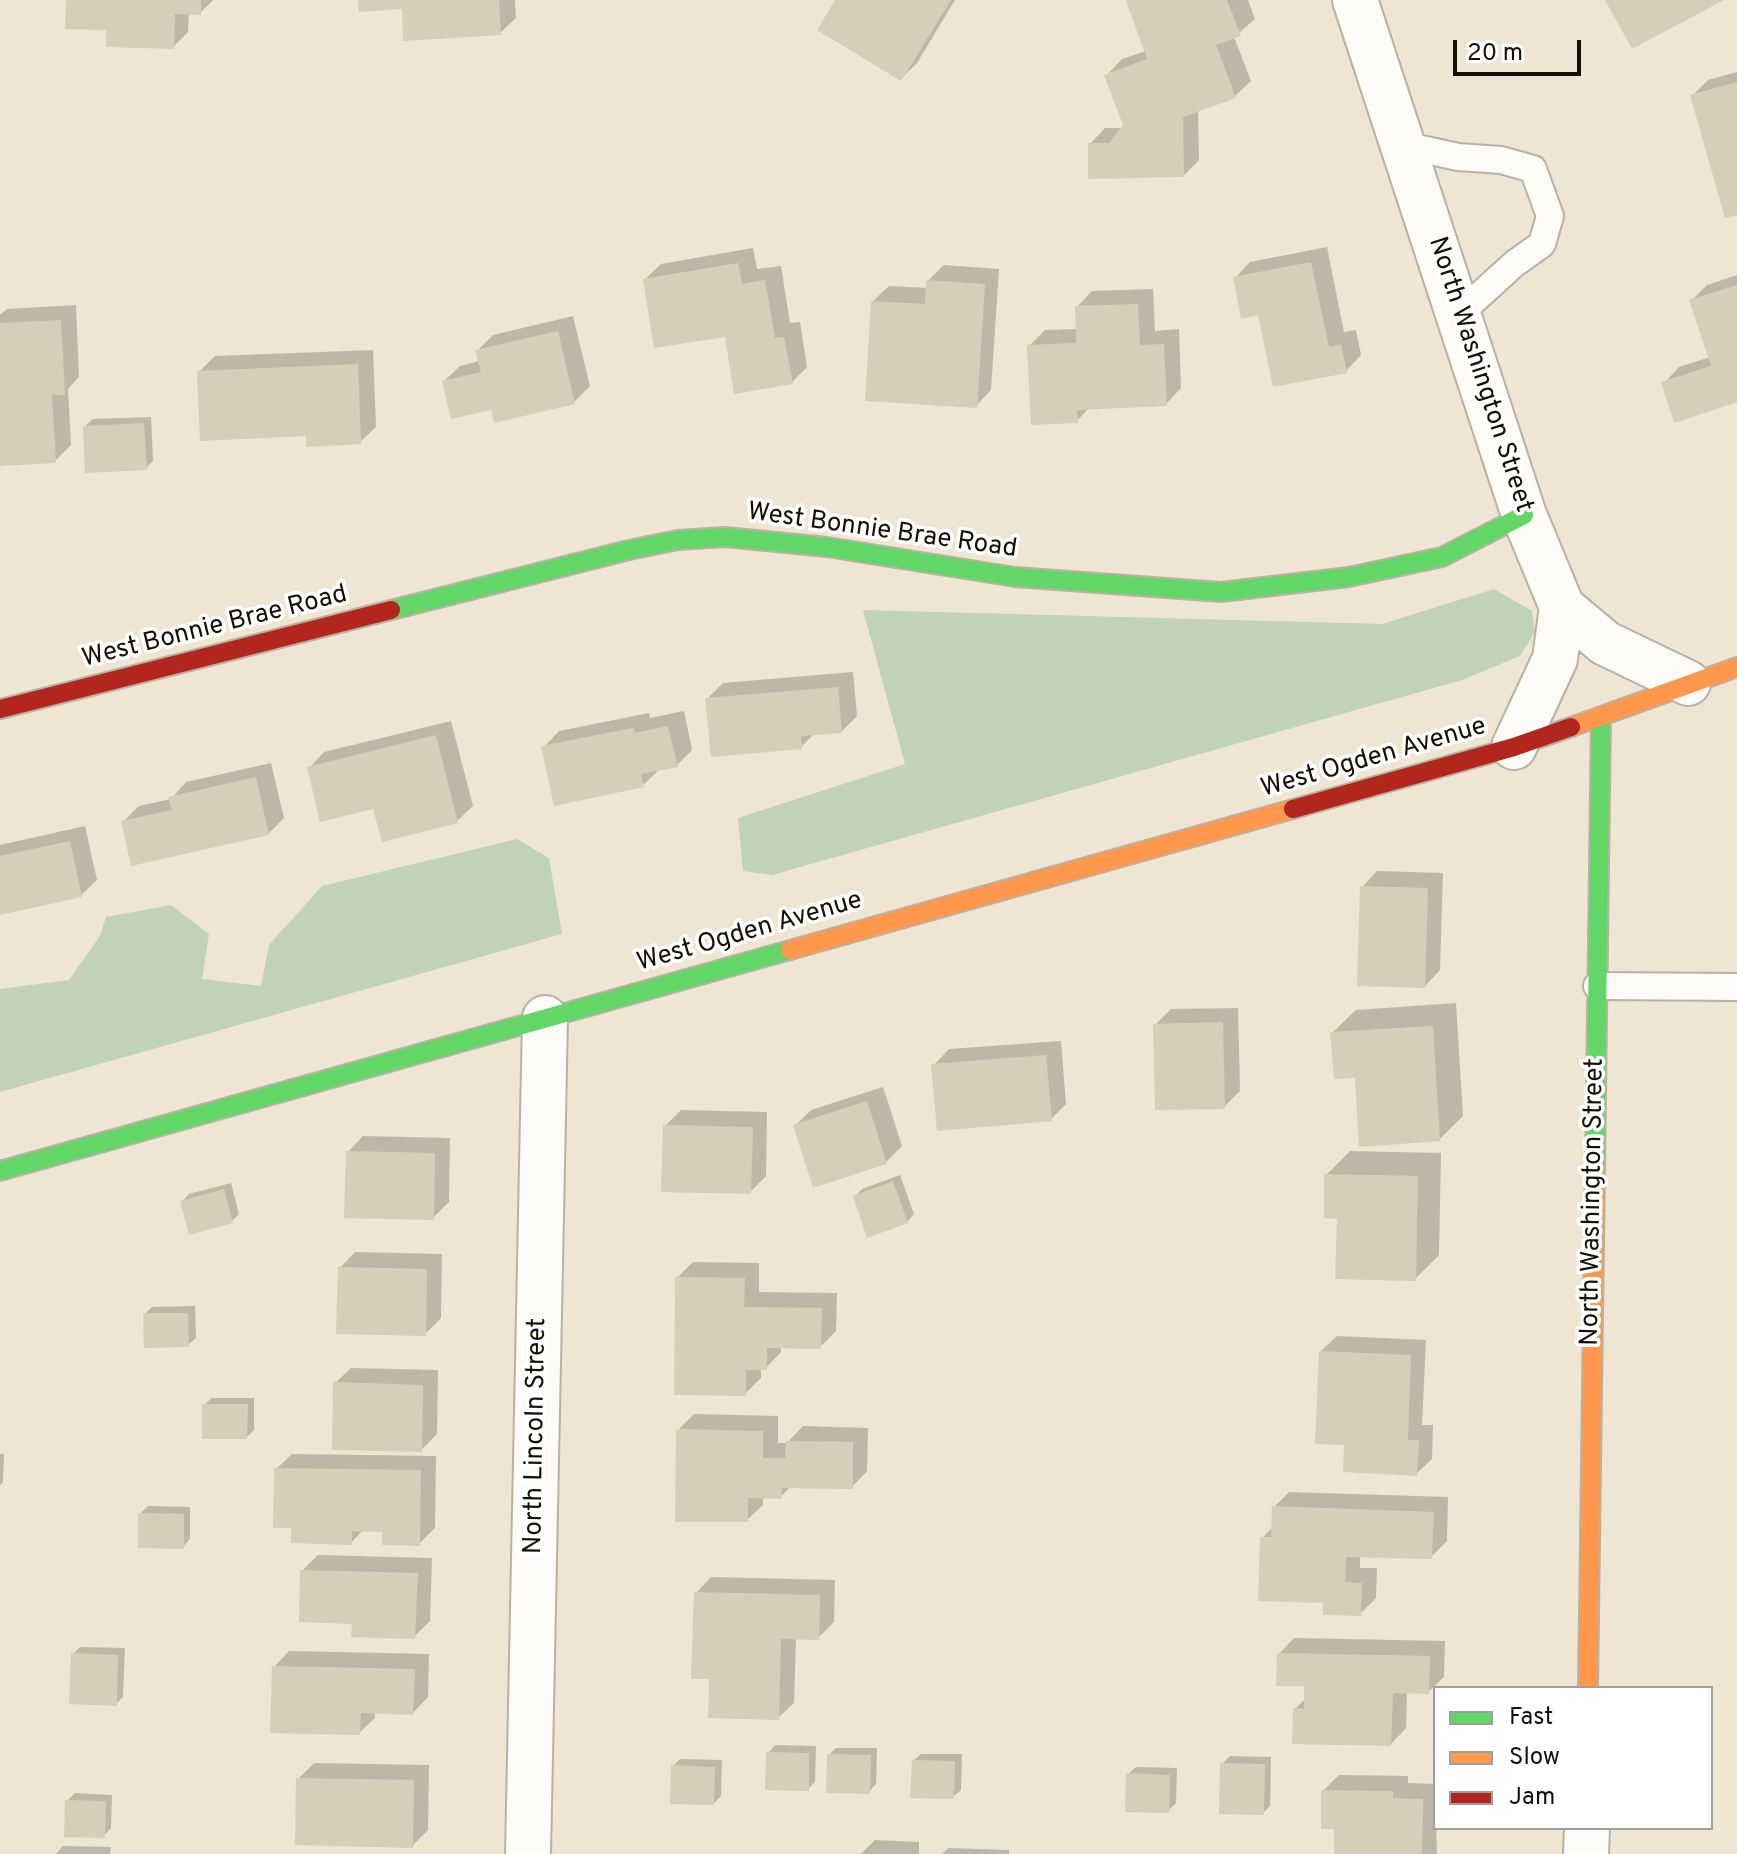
<!DOCTYPE html>
<style>
body{margin:0}
#map{position:relative;width:1737px;height:1854px;overflow:hidden;background:#eee5d2;font-family:Overpass,sans-serif}
canvas{display:block}
.legend{position:absolute;left:1433px;top:1686px;width:280px;height:144px;box-sizing:border-box;background:#fff;border:2px solid #a19f9b;margin:0;padding:10px 14px;list-style:none;font-size:24px;color:#151004}
.legend li{display:flex;align-items:center;gap:16px;height:40px}
.legend b{width:40px;border:2px solid #a19f9b}
.scale{position:absolute;left:1453px;top:40px;width:128px;height:36px;box-sizing:border-box;border:4px solid #151004;border-top:0;padding-left:10px;font-size:24px;line-height:28px;white-space:nowrap;color:#151004;-webkit-text-stroke:6px #fff;paint-order:stroke}
</style>
<div id="map">
<canvas width="1737" height="1854"></canvas>
<ul class="legend">
<li><b style="height:10px;background:#63d668"></b>Fast</li>
<li><b style="height:10px;background:#ff974d"></b>Slow</li>
<li><b style="height:10px;background:#b3261e"></b>Jam</li>
</ul>
<div class="scale">20 m</div>
</div>
<script>
const ctx = document.querySelector('canvas').getContext('2d');
ctx.lineJoin = 'round';
function fill(path, color) { ctx.fillStyle = color; ctx.fill(path, 'evenodd'); }
function stroke(path, color, width, dash) { ctx.strokeStyle = color; ctx.lineWidth = width; ctx.lineCap = dash ? 'butt' : 'round'; ctx.setLineDash(dash || []); ctx.stroke(path); }
function write(font, color, halo, rows, align = 'center') {
  ctx.font = font + ' Overpass,sans-serif'; ctx.lineWidth = 7; ctx.setLineDash([]); ctx.textBaseline = 'middle'; ctx.strokeStyle = halo; ctx.fillStyle = color; for (const [text, x, y, turn = 0] of rows) {
    ctx.save(); ctx.translate(x, y); ctx.rotate((+turn || 0) * Math.PI / 180); ctx.textAlign = isNaN(turn) ? turn : align; if (halo) ctx.strokeText(text, 0, 0); ctx.fillText(text, 0, 0); ctx.restore();
  }
}
fill(new Path2D(`
 M1494,589L1532,611L1535,632L1520,656L1462,680L772,875L743,871L738,818L905,764L863,610L1382,624Z
 M517,839L549,858L562,934L0,1092V989L69,980L100,936L106,917L171,905L209,934L202,979L261,986L269,945L322,886Z`), '#c0d3b9');
fill(new Path2D(`
 M68,0H213L200,13L189,12L188,32L173,47L108,28Z
 M360,0H515L516,18L500,33L404,7Z
 M837,0H955L917,63L901,79Z
 M1130,0H1248L1255,19L1234,37L1251,81L1235,96L1198,110L1199,160L1184,175L1090,144L1105,128H1123L1125,125L1107,75L1122,59L1146,51Z
 M1737,72V213L1692,96L1708,80Z
 M1327,247L1344,332L1356,330L1361,355L1346,371L1259,313L1235,278L1250,262Z
 M753,248L757,269L781,266L790,323L800,322L807,367L792,382L645,279L661,264Z
 M944,265L999,269L991,390L976,406L873,301L889,286L928,288V281Z
 M1737,275V400L1664,383L1679,367L1710,357L1692,300L1707,285Z
 M1153,289L1155,331L1179,329L1181,388L1166,404L1090,407L1077,421L1029,346L1045,330L1078,329L1077,307L1092,291Z
 M76,305L79,377L68,389L71,445L55,461L0,464V315L7,309Z
 M573,316L590,386L574,402L493,407L444,381L460,366L480,361L477,351L493,335Z
 M373,350L376,427L360,442L308,434L199,372L215,356Z
 M151,417L153,461L146,468L85,426L93,419Z
 M853,672L857,716L841,732L815,733L801,747L707,699L723,683Z
 M684,711L692,750L677,765L659,770L643,785L544,747L559,731L649,713L650,718Z
 M451,721L473,806L457,821L375,806L309,768L324,752Z
 M271,763L284,818L268,834L123,822L139,806L171,799L186,782Z
 M85,826L97,880L81,895L0,913V845Z
 M1377,871L1443,873L1440,970L1425,986L1362,887Z
 M1456,1003L1463,1116L1439,1140L1332,1033L1356,1010Z
 M1238,1008L1240,1091L1224,1107L1155,1025L1171,1009Z
 M1061,1041L1066,1104L1051,1119L934,1065L949,1049Z
 M883,1087L902,1146L886,1162L796,1125L811,1110Z
 M681,1110L767,1112L766,1176L750,1192L665,1126Z
 M363,1136L450,1138L449,1202L433,1218L348,1152Z
 M1350,1151L1441,1153L1439,1255L1415,1279L1339,1217L1326,1175Z
 M900,1175L914,1214L907,1222L855,1196L862,1189Z
 M231,1183L239,1214L232,1221L182,1202L189,1194Z
 M355,1252L442,1254L441,1318L425,1334L340,1268Z
 M693,1262L759,1263V1292L837,1293L836,1331L820,1347L781,1346V1352L766,1368H761V1378L745,1394L677,1278Z
 M195,1306L196,1338L188,1345L145,1314L152,1307Z
 M1337,1336L1426,1340L1422,1425H1433L1432,1459L1416,1474L1346,1443L1321,1351Z
 M351,1368L438,1370L437,1434L421,1450L335,1383Z
 M212,1398H254V1430L247,1437L204,1405Z
 M694,1414L778,1416V1443H787L803,1426L868,1428L867,1471L852,1487L791,1486L781,1497L763,1496V1505L747,1520L678,1430Z
 M0,1454H4L3,1482L0,1485Z
 M292,1454L436,1456L435,1528L419,1544L384,1530L364,1529L351,1543L293,1526L276,1469Z
 M1289,1492L1448,1497L1447,1541L1431,1557L1360,1555V1568H1377L1376,1598L1360,1614L1325,1601L1262,1538L1273,1527L1274,1507Z
 M148,1506L190,1507V1539L183,1547L140,1514Z
 M318,1555L432,1558L430,1621L414,1637L354,1622L302,1571Z
 M711,1577L835,1580L834,1622L818,1638L796,1637L794,1703L778,1718L711,1677L696,1593Z
 M1294,1638L1445,1641L1444,1677L1428,1692H1407L1406,1728L1391,1744L1295,1709L1306,1698V1685L1279,1654Z
 M80,1647L125,1648L123,1697L116,1704L73,1654Z
 M289,1651L429,1654L428,1697L413,1713L375,1712V1718L359,1733L274,1667Z
 M775,1745L816,1746L815,1782L808,1789L768,1753Z
 M836,1748H877L876,1784L869,1792L829,1755Z
 M921,1754H962L961,1790L953,1797L913,1761Z
 M1230,1756L1271,1757L1270,1806L1263,1813L1222,1764Z
 M680,1759L722,1760L721,1796L714,1803L673,1766Z
 M314,1763L429,1765L428,1830L412,1846L298,1779Z
 M1136,1767L1177,1768L1176,1803L1168,1811L1128,1774Z
 M1339,1775L1408,1776V1783L1435,1784L1437,1854H1336V1827L1323,1791Z
 M75,1793L112,1795L111,1828L104,1836L67,1801Z
 M875,1840L919,1842V1854H861Z
 M63,1846L111,1847L110,1854H56Z
 M948,1848L1009,1850V1854H942Z`), '#0003');
fill(new Path2D(`
 M66,0H201V15L175,14L174,49L106,47V30L65,29Z
 M358,0H499L501,35L403,41L402,9L359,12Z
 M835,0H951L901,81L817,30Z
 M1128,0H1227L1241,36L1216,45L1236,98L1183,117L1184,177L1088,179V143H1109L1123,125L1104,75L1147,59L1126,1Z
 M1605,0H1724L1632,49Z
 M1737,82V215L1725,218L1690,95Z
 M1311,262L1329,347L1341,344L1347,373L1273,387L1258,315L1241,319L1233,277Z
 M738,263L742,284L765,280L775,338L784,337L793,384L734,394L725,337L654,348L643,279Z
 M926,280L985,284L977,408L865,401L871,301L925,304Z
 M1737,285V402L1674,423L1661,382L1711,366L1689,300Z
 M1138,304L1140,345L1164,344L1167,406L1077,410L1078,423L1031,425L1027,345L1076,343L1075,306Z
 M61,320L65,395H52L56,463L0,466V323Z
 M558,331L575,404L494,423L491,410L451,419L442,381L481,372L475,350Z
 M358,364L361,444L306,447V436L200,441L197,371Z
 M144,423L147,470L85,473L83,426Z
 M838,687L842,733L801,736L802,749L711,757L705,698Z
 M668,726L678,767L641,774L644,787L554,806L541,746L633,728L635,733Z
 M436,735L458,823L382,842L373,809L320,822L307,767Z
 M256,777L269,835L131,866L121,821L172,810L168,797Z
 M70,841L82,897L0,915V856Z
 M1360,886L1428,888L1425,988L1357,986Z
 M1223,1022L1225,1109L1155,1110L1153,1024Z
 M1433,1026L1440,1141L1359,1147L1355,1078L1334,1079L1330,1032Z
 M1046,1055L1052,1121L937,1131L931,1064Z
 M867,1101L887,1164L813,1188L793,1125Z
 M663,1125L753,1127L751,1194L661,1192Z
 M346,1151L435,1153L434,1220L344,1218Z
 M1324,1174L1418,1176L1416,1281L1335,1279L1337,1219L1324,1218Z
 M893,1181L908,1223L867,1238L853,1196Z
 M224,1189L233,1223L189,1235L180,1201Z
 M338,1267L427,1269L426,1336L336,1334Z
 M675,1277L745,1278L744,1307L822,1308L821,1349L767,1348V1370H746V1396L674,1395Z
 M143,1313H188L189,1347L144,1348Z
 M1319,1351L1411,1355L1408,1440H1419L1417,1476L1343,1472L1344,1445L1315,1444Z
 M333,1382L423,1385L422,1452L332,1450Z
 M202,1404H248L247,1439H202Z
 M676,1429L763,1431V1458H785L786,1441L853,1442V1489L782,1488V1499L748,1498V1522H675Z
 M274,1468L421,1470L420,1546L382,1545V1532L352,1531V1545L291,1543V1528H273Z
 M1272,1506L1434,1512L1432,1559L1346,1557L1345,1582L1362,1583L1361,1616L1323,1615V1603L1258,1601L1260,1537H1271Z
 M138,1513L184,1514V1549L138,1548Z
 M300,1570L418,1573L415,1639L351,1637L352,1624L299,1622Z
 M694,1592L820,1595L819,1640L781,1639L779,1720L708,1718L709,1679H691Z
 M71,1653L118,1655L117,1706L69,1704Z
 M1277,1653L1430,1656L1429,1694L1393,1693L1391,1746L1292,1744L1293,1708L1304,1709V1686H1276Z
 M272,1666L415,1669L413,1715L361,1713L360,1735L270,1733Z
 M766,1752L809,1753V1791L765,1790Z
 M827,1754L871,1755L870,1794L826,1793Z
 M912,1760L955,1761L954,1799L910,1798Z
 M1220,1763L1265,1764L1264,1815L1219,1814Z
 M671,1765L715,1767L714,1805L670,1804Z
 M1126,1773L1170,1775L1169,1813L1125,1812Z
 M296,1778L414,1780L413,1848L295,1845Z
 M1321,1790L1393,1791V1798L1423,1799L1422,1854H1334V1829H1321Z
 M65,1800L106,1801L105,1838L64,1837Z`), '#d7ceb9');
const lane = new Path2D(`
 M1403,145L1458,157L1501,160L1533,169L1550,216L1542,244L1514,264L1458,315
 M1597,986L1737,987`);
const street = new Path2D(`
 M1355,0L1524,515L1562,607L1555,659L1514,747
 M1562,607L1605,643L1688,683
 M528,1854L545,1018
 M1586,1854L1587,1828`);
const fast = new Path2D(`
 M391,610L629,550L678,540L725,537L827,547L1015,577L1221,592L1349,577L1442,557L1524,515
 M1595,1168L1601,717
 M0,1171L790,950`);
const slow = new Path2D(`
 M1571,727L1737,667
 M790,950L1293,809
 M1588,1688L1595,1168`);
const jam = new Path2D(`
 M0,709L391,610
 M1293,809L1514,747L1571,727`);
stroke(lane, '#b9b2a3', 30);
stroke(street, '#b9b2a3', 48);
stroke(fast, '#b9b2a3', 22);
stroke(slow, '#b9b2a3', 22);
stroke(jam, '#b9b2a3', 22);
stroke(lane, '#fcfbf8', 26);
stroke(street, '#fcfbf8', 44);
stroke(fast, '#63d668', 18);
stroke(slow, '#ff974d', 18);
stroke(jam, '#b3261e', 18);
write('26px', '#151004', '#fff', [
 ["North Washington Street",1479,375,72],
 ["West Bonnie Brae Road",882,532,8],
 ["West Bonnie Brae Road",215,628,-14],
 ["West Ogden Avenue",1374,759,-16],
 ["West Ogden Avenue",750,933,-16],
 ["North Washington Street",1594,1202,-89],
 ["North Lincoln Street",537,1436,-89]
]);
</script>
